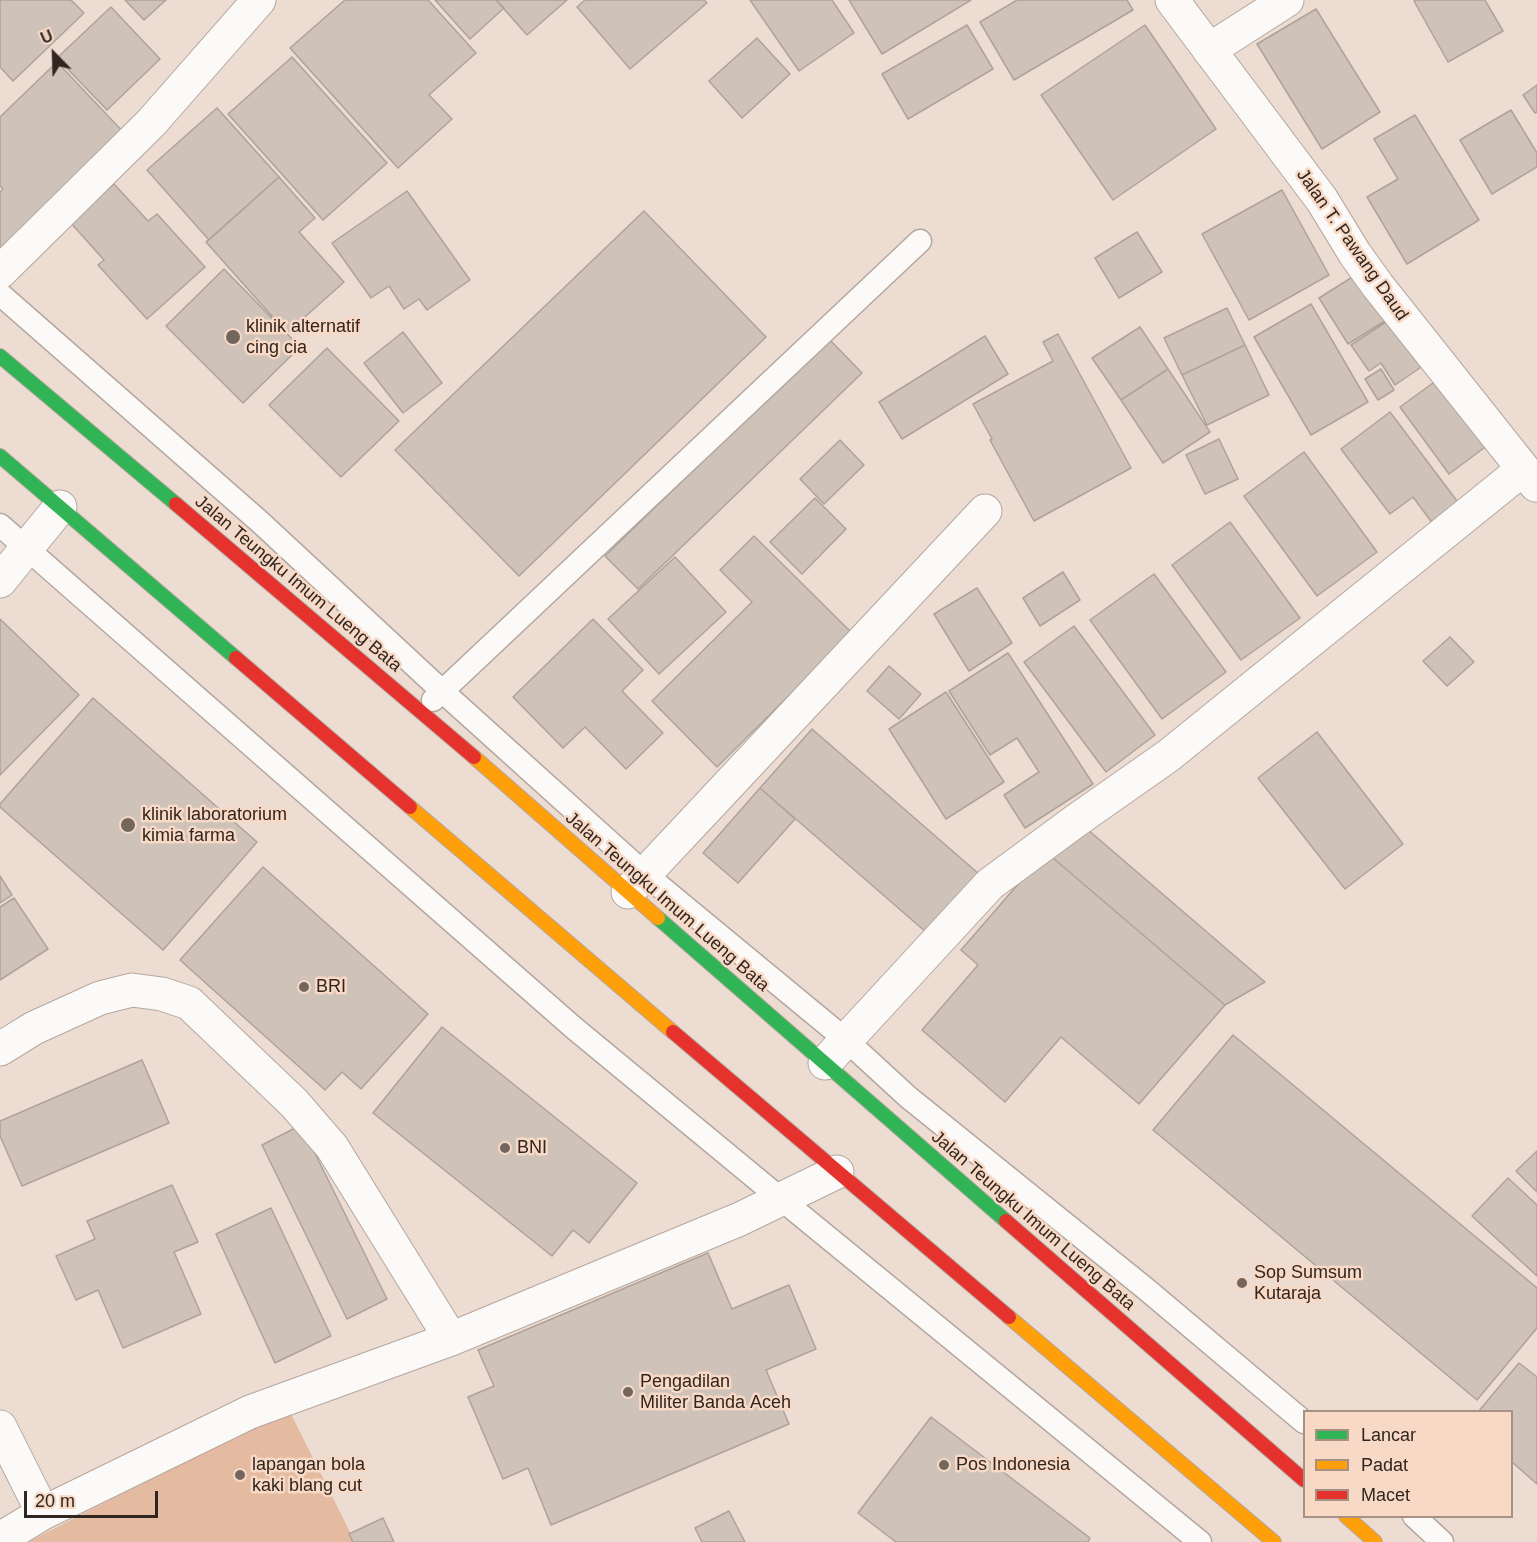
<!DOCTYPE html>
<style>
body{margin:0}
#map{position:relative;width:1537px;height:1542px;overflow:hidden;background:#eddcd1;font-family:Helvetica,sans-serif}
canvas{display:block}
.legend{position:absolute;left:1303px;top:1410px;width:210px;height:108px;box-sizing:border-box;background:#f8d9c6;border:2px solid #a89183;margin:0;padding:8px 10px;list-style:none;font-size:18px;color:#31261f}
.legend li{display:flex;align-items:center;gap:12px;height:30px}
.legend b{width:30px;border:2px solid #a89183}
.north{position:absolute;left:24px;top:24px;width:60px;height:60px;-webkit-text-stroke:4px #f8d9c6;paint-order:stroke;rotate:337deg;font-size:16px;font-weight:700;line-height:24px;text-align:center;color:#31261f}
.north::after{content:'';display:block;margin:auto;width:21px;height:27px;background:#31261f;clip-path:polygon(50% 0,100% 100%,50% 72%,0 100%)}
.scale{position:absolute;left:24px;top:1491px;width:134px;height:27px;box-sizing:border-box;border:3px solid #31261f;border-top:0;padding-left:8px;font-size:18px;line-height:21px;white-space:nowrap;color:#31261f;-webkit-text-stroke:4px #f8d9c6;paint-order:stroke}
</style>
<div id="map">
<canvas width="1537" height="1542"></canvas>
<ul class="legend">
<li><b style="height:8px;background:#30b455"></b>Lancar</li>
<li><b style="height:8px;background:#ff9f0a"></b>Padat</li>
<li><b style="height:8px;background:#e5322d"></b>Macet</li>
</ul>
<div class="north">U</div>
<div class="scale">20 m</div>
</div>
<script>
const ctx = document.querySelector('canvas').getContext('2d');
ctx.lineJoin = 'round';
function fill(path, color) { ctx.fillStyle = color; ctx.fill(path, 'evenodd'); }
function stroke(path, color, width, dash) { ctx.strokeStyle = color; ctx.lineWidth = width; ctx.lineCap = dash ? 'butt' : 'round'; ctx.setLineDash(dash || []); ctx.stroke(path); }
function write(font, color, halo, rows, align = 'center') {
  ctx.font = font + ' Helvetica,sans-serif'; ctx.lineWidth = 5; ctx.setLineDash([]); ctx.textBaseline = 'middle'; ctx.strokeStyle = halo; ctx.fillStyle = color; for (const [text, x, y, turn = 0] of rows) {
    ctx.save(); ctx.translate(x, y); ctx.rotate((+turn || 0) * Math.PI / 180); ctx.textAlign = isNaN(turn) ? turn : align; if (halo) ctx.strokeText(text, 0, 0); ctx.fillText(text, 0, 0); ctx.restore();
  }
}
fill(new Path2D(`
 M288,1408L355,1542H28Z`), '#e4baa0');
const building = new Path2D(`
 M1,0H71L84,13L13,81L0,67V1Z
 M125,0H166L144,20Z
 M345,0H428L476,53L429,95L452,119L398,168L290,48Z
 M435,0H496L504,8L470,39Z
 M496,0H567L527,35Z
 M585,0H704L707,3L630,69L577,7Z
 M750,0H832L854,33L799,71Z
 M849,0H971L882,54Z
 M1017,0H1127L1133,10L1014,80L980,22Z
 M1416,0H1485L1503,31L1448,62L1414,1Z
 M111,7L160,59L107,110L57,58Z
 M1316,9L1380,112L1322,149L1257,44Z
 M967,25L993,69L908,119L882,74Z
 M1145,25L1216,129L1113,200L1041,95Z
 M757,38L790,74L742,118L709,81Z
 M292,57L387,163L323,220L228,114Z
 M57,62L126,135L0,255V192L3,189L0,186V117Z
 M1537,85V112L1535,113L1523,95Z
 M217,108L279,177L209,240L147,170Z
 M1511,110L1537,153V167L1492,194L1460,140Z
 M1415,115L1479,220L1407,264L1367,197L1398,179L1374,139Z
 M279,177L315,218L299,232L344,282L287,333L206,242Z
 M114,184L148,221L157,214L205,267L147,319L98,265L104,260L70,222Z
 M1282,190L1329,275L1249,320L1202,234Z
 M407,191L470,280L427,310L419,299L404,309L389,286L371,298L332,243Z
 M644,211L766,337L519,576L395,450Z
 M1137,232L1162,272L1119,298L1095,258Z
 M224,269L300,347L243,403L166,326Z
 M1362,271L1391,317L1348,344L1319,298Z
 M1311,304L1368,402L1311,435L1254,337Z
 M1227,308L1245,345L1182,375L1164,338Z
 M1398,314L1430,361L1395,385L1381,363L1369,371L1351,345Z
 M1140,327L1168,369L1121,400L1092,358Z
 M403,332L442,383L403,413L364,363Z
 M1058,334L1131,468L1034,521L990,440L992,439L973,404L1053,361L1043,342Z
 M985,336L1008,374L902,439L879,402Z
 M829,339L862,373L638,589L605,556Z
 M1245,345L1269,395L1207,425L1182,375Z
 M327,348L399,421L341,477L269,405Z
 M1168,369L1210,432L1163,463L1121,400Z
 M1381,369L1394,390L1378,400L1365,379Z
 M1444,375L1492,442L1449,474L1400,407Z
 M1390,412L1463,509L1436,528L1413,497L1390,514L1341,449Z
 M1219,439L1238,479L1205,494L1186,455Z
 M840,440L864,465L824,504L800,479Z
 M1304,452L1377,552L1317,596L1244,496Z
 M815,498L846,529L802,574L770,542Z
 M1230,522L1300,618L1241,660L1172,565Z
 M754,536L852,633L717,767L652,701L752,602L720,570Z
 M675,557L726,612L659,674L608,619Z
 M1063,572L1080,600L1040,626L1023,598Z
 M1154,574L1226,672L1162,719L1090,620Z
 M977,588L1012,643L969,671L934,614Z
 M0,619L79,695L0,775Z
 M593,619L643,670L622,691L663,733L626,769L585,727L563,748L513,697Z
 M1074,626L1155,735L1106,772L1024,662Z
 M1450,637L1474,662L1447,686L1423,661Z
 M1008,653L1093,784L1025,828L1004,795L1039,772L1017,738L990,755L949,691Z
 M889,666L921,694L899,719L867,691Z
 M946,692L1004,782L946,819L889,729Z
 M93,698L257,842L163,950L0,807V804Z
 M812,729L979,874L927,933L760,788Z
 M1317,732L1403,844L1345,889L1258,778Z
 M760,788L795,819L738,883L703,853Z
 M1087,829L1265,982L1225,1005L1046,852Z
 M1046,852L1225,1005L1139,1104L1061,1037L1005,1102L922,1030L978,965L961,950Z
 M263,867L428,1014L361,1089L342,1072L325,1090L180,960Z
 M0,876L12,895L0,903Z
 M14,898L48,949L0,980V907Z
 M442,1027L637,1183L589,1243L573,1230L552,1256L373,1113Z
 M1233,1035L1537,1288V1328L1477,1400L1153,1130Z
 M142,1060L169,1123L22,1186L0,1136V1121Z
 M301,1125L387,1299L347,1319L262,1145Z
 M1537,1151V1192L1516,1171Z
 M1508,1178L1537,1205V1276L1472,1216Z
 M172,1185L198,1242L174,1252L201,1314L123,1348L98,1290L76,1300L56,1256L95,1239L87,1221Z
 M271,1208L331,1336L275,1363L216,1234Z
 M708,1253L732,1309L789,1285L816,1349L766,1370L789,1424L551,1525L528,1468L503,1479L468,1397L494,1386L478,1350Z
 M1519,1363L1537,1377V1484L1512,1462V1412H1478Z
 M931,1417L1090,1538L1088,1542H896L858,1513Z
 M729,1511L745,1542H702L695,1528Z
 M383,1518L394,1542H353L349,1534Z`);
fill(building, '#cfc2b9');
stroke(building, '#afa29a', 1.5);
const lane = new Path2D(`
 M0,294L260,522L442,691L645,874L846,1040L908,1097L1146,1289L1304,1422
 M0,525L574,1028L781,1199L1200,1542
 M433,700L920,241
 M1414,1516L1442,1542`);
const street = new Path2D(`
 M1172,0L1322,200L1355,254L1378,286L1536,485
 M1209,50L1287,0
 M0,272L151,123L259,0
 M0,581L60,507
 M628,892L985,511
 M0,1049L34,1028L100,998L132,990L162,994L189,1003L294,1103L332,1147L451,1339
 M825,1063L990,884L1074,822L1168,756L1522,470
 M0,1427L43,1513
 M0,1539L43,1513L250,1412L451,1339L740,1219L837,1172`);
const fast = new Path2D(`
 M0,356L176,504
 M0,456L236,658
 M658,918L1006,1221`);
const slow = new Path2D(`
 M474,757L658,918
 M410,807L673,1032
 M1009,1317L1274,1542
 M1346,1516L1375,1542`);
const jam = new Path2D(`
 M176,504L474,757
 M236,658L410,807
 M673,1032L1009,1317
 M1006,1221L1304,1480`);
stroke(lane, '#b4a79f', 25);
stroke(street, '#b4a79f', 35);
stroke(fast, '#b4a79f', 16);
stroke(slow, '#b4a79f', 16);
stroke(jam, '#b4a79f', 16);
stroke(lane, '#fcfaf8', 22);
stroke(street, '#fcfaf8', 33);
stroke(fast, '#30b455', 14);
stroke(slow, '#ff9f0a', 14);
stroke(jam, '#e5322d', 14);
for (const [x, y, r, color] of [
 [233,337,8,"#73665d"],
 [128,825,8,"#73665d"],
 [304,987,6,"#73665d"],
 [505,1148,6,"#73665d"],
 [1242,1283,6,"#73665d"],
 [628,1392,6,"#73665d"],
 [944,1465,6,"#73665d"],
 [240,1475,6,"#73665d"]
]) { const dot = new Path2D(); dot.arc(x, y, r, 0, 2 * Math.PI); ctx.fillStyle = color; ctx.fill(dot); stroke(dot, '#f8d9c6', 2); }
write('18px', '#31261f', '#f8d9c6', [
 ["Jalan T. Pawang Daud",1352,245,55],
 ["Jalan Teungku Imum Lueng Bata",298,584,40],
 ["Jalan Teungku Imum Lueng Bata",667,902,41],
 ["Jalan Teungku Imum Lueng Bata",1033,1221,41]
]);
write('18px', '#31261f', '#f8d9c6', [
 ["klinik alternatif",246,327],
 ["cing cia",246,348],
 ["klinik laboratorium",142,815],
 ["kimia farma",142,836],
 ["BRI",316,987],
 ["BNI",517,1148],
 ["Sop Sumsum",1254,1273],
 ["Kutaraja",1254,1294],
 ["Pengadilan",640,1382],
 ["Militer Banda Aceh",640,1403],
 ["lapangan bola",252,1465],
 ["kaki blang cut",252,1486],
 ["Pos Indonesia",956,1465]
], 'left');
</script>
